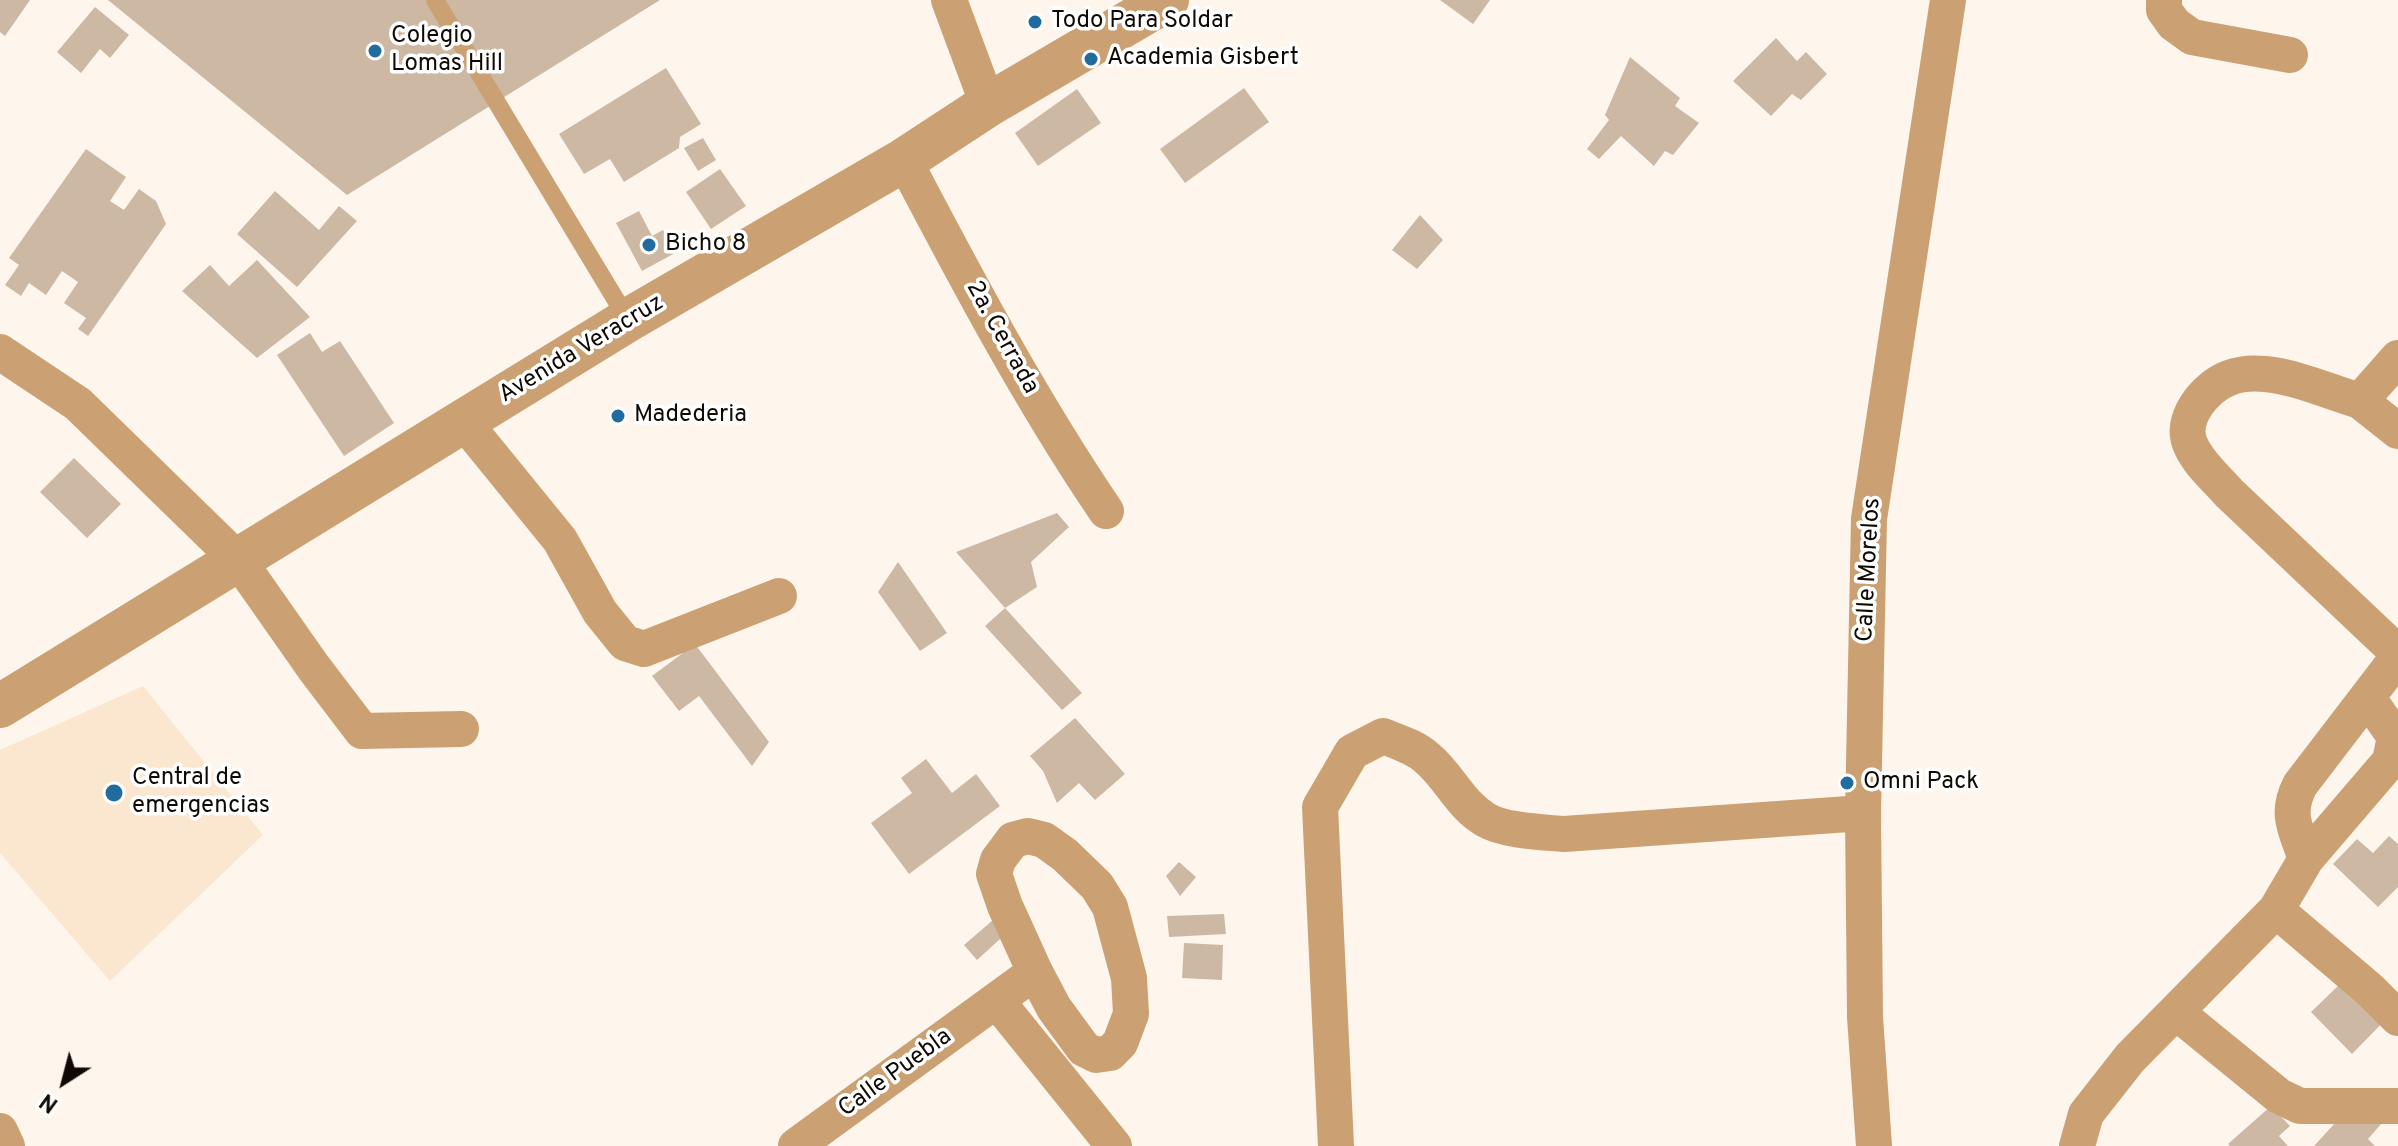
<!DOCTYPE html>
<style>
body{margin:0}
#map{position:relative;width:2398px;height:1146px;overflow:hidden;background:#fef6ed;font-family:Overpass,sans-serif}
canvas{display:block}
.north{position:absolute;left:24px;top:1042px;width:80px;height:80px;-webkit-text-stroke:6px #fff;paint-order:stroke;rotate:216deg;font-size:22px;font-weight:700;line-height:32px;text-align:center;color:#100a04}
.north::after{content:'';display:block;margin:auto;width:28px;height:36px;background:#100a04;clip-path:polygon(50% 0,100% 100%,50% 72%,0 100%)}
</style>
<div id="map">
<canvas width="2398" height="1146"></canvas>
<div class="north">N</div>
</div>
<script>
const ctx = document.querySelector('canvas').getContext('2d');
ctx.lineJoin = 'round';
function fill(path, color) { ctx.fillStyle = color; ctx.fill(path, 'evenodd'); }
function stroke(path, color, width, dash) { ctx.strokeStyle = color; ctx.lineWidth = width; ctx.lineCap = dash ? 'butt' : 'round'; ctx.setLineDash(dash || []); ctx.stroke(path); }
function write(font, color, halo, rows, align = 'center') {
  ctx.font = font + ' Overpass,sans-serif'; ctx.lineWidth = 7; ctx.setLineDash([]); ctx.textBaseline = 'middle'; ctx.strokeStyle = halo; ctx.fillStyle = color; for (const [text, x, y, turn = 0] of rows) {
    ctx.save(); ctx.translate(x, y); ctx.rotate((+turn || 0) * Math.PI / 180); ctx.textAlign = isNaN(turn) ? turn : align; if (halo) ctx.strokeText(text, 0, 0); ctx.fillText(text, 0, 0); ctx.restore();
  }
}
fill(new Path2D(`
 M143,686L263,835L110,981L0,853V750Z`), '#fbe7d0');
fill(new Path2D(`
 M0,0H30L5,36L0,32Z
 M108,0H660L347,195Z
 M1440,0H1490L1473,24Z
 M95,7L129,35L110,58L100,49L81,73L57,52Z
 M1776,38L1797,61L1806,52L1827,74L1801,100L1792,94L1771,116L1733,81Z
 M1630,57L1680,98L1675,106L1699,123L1673,155L1665,151L1654,166L1621,136L1599,159L1587,149L1609,120L1605,115Z
 M666,68L701,124L680,137L679,148L624,182L610,159L584,174L559,134Z
 M1244,88L1269,122L1185,183L1160,149Z
 M1077,89L1101,123L1038,166L1015,133Z
 M703,138L716,160L698,171L684,148Z
 M86,149L126,177L110,201L124,210L139,189L156,201L166,224L88,336L78,329L86,318L64,303L78,282L62,271L46,295L29,283L21,296L5,285L19,265L9,258Z
 M720,169L746,206L711,229L686,192Z
 M275,191L319,230L339,206L357,221L297,287L237,234Z
 M639,211L652,236L663,230L675,253L642,271L616,223Z
 M1420,215L1443,240L1417,269L1392,250Z
 M257,260L310,317L257,358L182,291L210,265L229,286Z
 M310,333L322,352L340,341L394,423L344,456L277,355Z
 M74,458L121,504L87,538L40,492Z
 M1057,513L1069,527L1031,562L1037,587L1005,608L1082,693L1062,710L985,626L1005,608L956,552Z
 M898,562L947,633L920,651L878,592Z
 M695,644L769,742L752,766L699,696L679,711L652,676Z
 M1075,718L1125,774L1095,800L1079,783L1057,803L1043,771L1030,756Z
 M926,759L952,793L976,774L1000,806L909,874L871,823L912,793L901,778Z
 M2389,836L2398,844V887L2378,907L2333,864L2357,839L2373,853Z
 M1179,862L1196,877L1180,896L1166,876Z
 M1224,914L1226,934L1169,937L1167,916Z
 M993,920L1010,930L977,960L964,945Z
 M1184,943L1223,945L1222,980L1182,978Z
 M2340,984L2392,1013L2352,1054L2311,1012Z
 M2356,1100L2382,1123L2368,1139L2375,1146H2314Z
 M2271,1106L2290,1126L2279,1136L2288,1146H2230L2228,1144Z`), '#ccb8a3');
stroke(new Path2D(`
 M435,0L628,320`), '#cba173', 18);
stroke(new Path2D(`
 M949,0L988,105
 M2164,0V10L2174,24L2192,37L2290,55
 M904,160C967,280 1030,399 1106,511
 M0,352L78,404L239,561L314,668L362,731L461,729
 M2398,358L2360,401C2329,392 2297,377 2265,374C2254,373 2239,374 2229,378C2205,387 2178,420 2191,446C2199,464 2216,478 2229,493L2398,653
 M2360,401L2398,431
 M464,422L560,540L600,612L625,643L644,649L779,596
 M2306,859C2296,830 2285,814 2300,785L2398,657
 M2276,910L2370,990L2398,1018
 M997,1001L1114,1146
 M2176,1012L2279,1096L2300,1106H2398
 M0,1131L7,1146
 M796,1146L1035,972L1005,906L994,874L998,860L1013,840L1028,836L1044,840L1065,855L1097,886L1110,907L1129,978L1131,1014L1120,1043L1110,1053L1096,1055L1084,1049L1054,1008L1035,972
 M1336,1146L1320,807L1352,752L1383,736C1398,742 1415,747 1427,758C1450,777 1459,804 1486,820C1505,831 1542,832 1564,834L1863,813
 M1874,1146L1865,1017L1863,813L1869,519L1948,0
 M2077,1146L2086,1114L2130,1058L2276,910L2306,859L2390,761L2395,737L2368,698`), '#cba173', 36);
stroke(new Path2D(`
 M0,706L628,320L904,160L988,105L1167,0`), '#cba173', 44);
for (const [x, y, r, color] of [
 [1035,22,8,"#206c9f"],
 [375,51,8,"#206c9f"],
 [1091,59,8,"#206c9f"],
 [649,245,8,"#206c9f"],
 [618,416,8,"#206c9f"],
 [1847,783,8,"#206c9f"],
 [114,793,10,"#206c9f"]
]) { const dot = new Path2D(); dot.arc(x, y, r, 0, 2 * Math.PI); ctx.fillStyle = color; ctx.fill(dot); stroke(dot, '#fff', 3); }
write('24px', '#100a04', '#fff', [
 ["Todo Para Soldar",1051,22],
 ["Colegio",391,37],
 ["Lomas Hill",391,65],
 ["Academia Gisbert",1107,59],
 ["Bicho 8",665,245],
 ["Madederia",634,416],
 ["Central de",132,779],
 ["emergencias",132,807],
 ["Omni Pack",1863,783]
], 'left');
write('24px', '#100a04', '#fff', [
 ["2a. Cerrada",1001,338,61],
 ["Avenida Veracruz",582,350,-31],
 ["Calle Morelos",1870,570,-87],
 ["Calle Puebla",896,1074,-36]
]);
</script>
